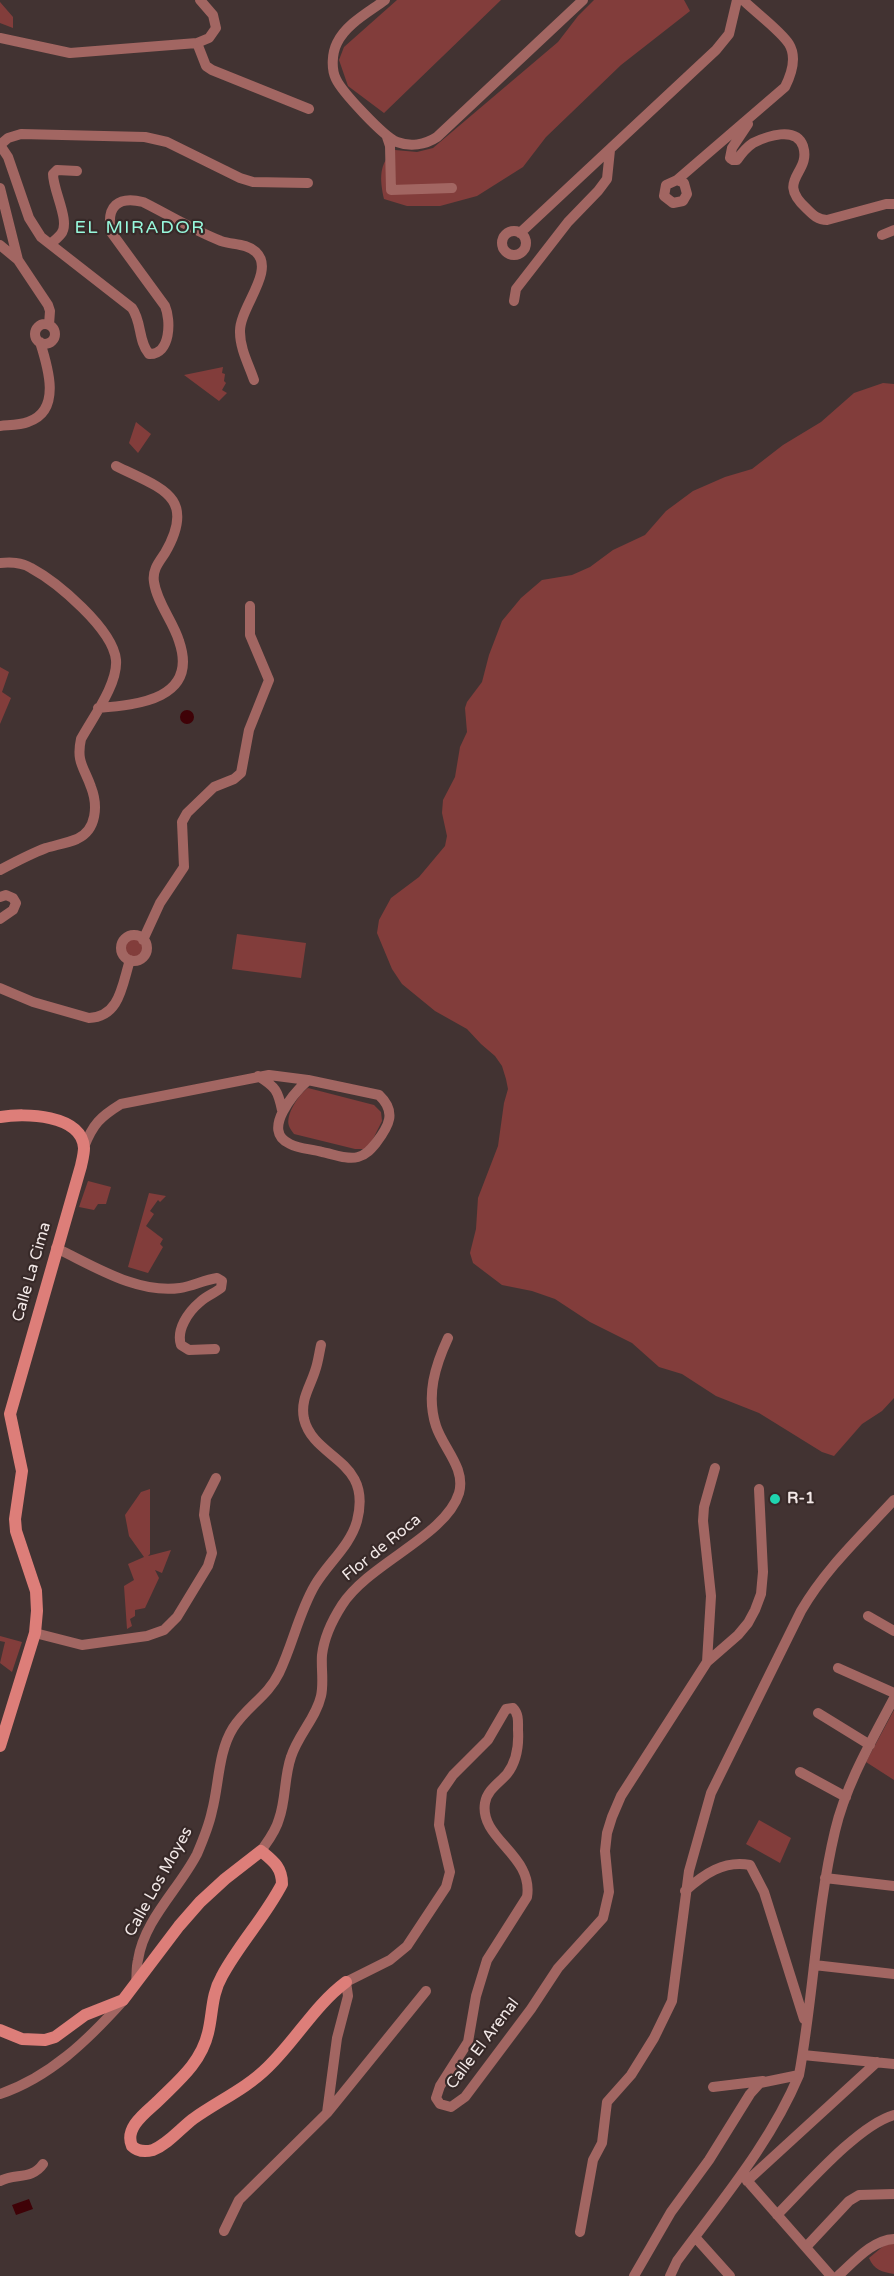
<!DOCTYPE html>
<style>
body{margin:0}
canvas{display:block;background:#423332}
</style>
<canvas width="894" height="2276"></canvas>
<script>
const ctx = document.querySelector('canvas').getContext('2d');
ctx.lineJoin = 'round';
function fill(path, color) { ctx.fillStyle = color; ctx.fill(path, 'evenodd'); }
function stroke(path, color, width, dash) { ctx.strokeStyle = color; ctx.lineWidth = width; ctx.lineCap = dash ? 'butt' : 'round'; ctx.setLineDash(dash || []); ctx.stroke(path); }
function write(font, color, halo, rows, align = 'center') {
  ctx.font = font + ' "Varela Round",sans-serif'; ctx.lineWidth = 4.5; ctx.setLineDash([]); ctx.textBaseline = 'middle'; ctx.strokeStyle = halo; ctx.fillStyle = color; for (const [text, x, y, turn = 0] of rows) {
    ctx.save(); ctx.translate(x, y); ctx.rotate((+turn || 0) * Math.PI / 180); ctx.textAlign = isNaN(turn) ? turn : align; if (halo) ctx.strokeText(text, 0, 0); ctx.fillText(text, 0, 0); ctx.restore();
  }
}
fill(new Path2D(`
 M397,0H501L384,113L348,86L339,60L344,47Z
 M594,0H684L690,11L621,65L546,137L523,167L477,196L440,206H407L384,199C380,180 378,163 395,150L417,152L433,148L558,42L578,16Z
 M0,2L13,17V28L0,23Z
 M223,367L222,373L225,374L224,381L226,383L222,390L227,393L219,401L184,375Z
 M883,383L894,384V1398L882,1411L862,1424L834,1456L822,1452L759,1413L716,1396L682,1374L659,1367L632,1343L590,1322L555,1299L532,1291L502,1285L473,1263L470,1253L476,1229L478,1198L498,1146L504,1103L508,1089L506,1079L502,1066L495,1056L481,1044L467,1029L435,1011L402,984L392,969L377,933L379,920L391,898L419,877L445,846L447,836L442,813L443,800L455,777L460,747L467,732L465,708L467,702L482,682L489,655L502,621L521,598L542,580L572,575L590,567L613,550L645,535L666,511L693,491L725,477L752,469L783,445L821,422L854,393Z
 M136,422L151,434L138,453L129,443Z
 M0,667L9,672L2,692L11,698L0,724Z
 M237,934L306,943L301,978L232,969Z
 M121 948a13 13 0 1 1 26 0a13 13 0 1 1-26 0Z
 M308,1088L374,1105L381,1112L382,1121L370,1145L364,1149H355L294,1134C292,1131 290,1129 289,1126C285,1115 299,1094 308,1088Z
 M88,1181L111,1187L106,1204H98L94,1210L79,1207Z
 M149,1193L166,1196L160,1202L158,1200L150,1211L154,1214L146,1226L163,1239L160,1244L163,1247L148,1273L128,1267Z
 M150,1489V1554L148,1556L171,1550L162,1573L155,1570L159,1578L145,1608L135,1610V1616L130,1619L132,1626L127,1629L124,1586L134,1580L128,1564L144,1557L129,1536L125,1515L141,1492Z
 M0,1636L22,1642L12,1672L0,1663L5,1642L0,1641Z
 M894,1710V1780L866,1762Z
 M759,1820L791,1838L780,1863L746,1844Z
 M887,2243H894V2274C882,2272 874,2270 869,2258Z`), '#823d3b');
fill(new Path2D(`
 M180 717a7 7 0 1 1 14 0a7 7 0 1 1-14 0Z
 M29,2199L33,2209L16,2215L12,2205Z`), '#3f0207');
stroke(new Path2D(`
 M385,0C369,12 346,24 337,43C332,53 331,69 336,79C342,92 384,137 397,142C410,147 425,145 437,137L583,0
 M0,38L70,53L197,43L209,38L216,28L213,15L200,0
 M197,43L206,66L212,70L309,109
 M748,124L732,148L730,158L733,160H737C741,154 747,147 753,143C767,136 796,126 803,146C812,174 774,179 807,209C813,215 818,220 827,220L886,204H894
 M387,137L390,146L391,190L452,188
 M677,180L684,183L687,194L683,201L673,203L664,196L666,185L677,180L785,87C791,75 797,57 789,44C781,31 755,12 743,0
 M0,188L18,260L48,305L50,311L49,325
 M502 243a12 12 0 1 1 24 0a12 12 0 1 1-24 0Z
 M520,233L716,50L729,34L737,0
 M882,235L894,230
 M50,244C54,241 58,238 61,234C71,222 53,191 53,174L57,170L77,171
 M0,245L18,260
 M514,301L516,289L568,222L598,191L607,179L610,150
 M35 334a10 10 0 1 1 20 0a10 10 0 1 1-20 0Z
 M254,380C249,365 240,349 240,332C239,308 276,271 256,252C246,243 233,245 221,241C195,231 169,215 143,202C118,196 106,206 111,232L165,306C171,320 171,355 149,354C138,341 142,322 132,308L41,237L29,218L8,157L0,145L8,138L21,134L145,137L167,142L240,178L253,182L308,183
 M0,426C9,425 20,425 28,422C62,411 48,367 40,342
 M0,563C11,562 21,562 31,568C57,582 113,629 116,660C118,684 93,717 81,739C76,762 84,767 91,787C98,805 97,830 77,839C67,843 56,845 46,848C30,854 15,862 0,870
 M98,708C138,705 199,699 179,641C173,621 157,603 154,582C152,570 159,562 165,553C198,496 160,488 116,466
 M0,897L6,895L13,898L16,903L13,910L0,919
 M121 948a13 13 0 1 1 26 0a13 13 0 1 1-26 0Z
 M143,940L160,903L184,867L182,822L187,813L214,787L234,779L241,773L249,730L269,680L250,635V606
 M0,988L33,1002L89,1018C120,1017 122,985 130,960
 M258,1076C276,1087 278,1091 282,1110
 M84,1147C93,1124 100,1117 121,1104L269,1075L308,1080L379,1095C397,1112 389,1126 376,1143C371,1149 366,1155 358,1157C347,1160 333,1154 322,1152C312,1149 299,1149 290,1144C260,1131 295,1092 308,1080
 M56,1248C94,1266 137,1294 180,1288C193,1286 204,1280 217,1278L222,1281L221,1288C215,1293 206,1296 200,1302C188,1312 176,1330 181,1345L189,1350L215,1349
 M868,1616L894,1631
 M35,1633L82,1645L147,1636L164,1630L177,1617L208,1566L212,1553L204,1515L206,1498L216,1478
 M707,1662L711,1596L703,1521L704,1507L715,1468
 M838,1668L894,1693
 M818,1713L870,1745
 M800,1772L846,1797
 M261,1851C268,1841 276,1831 279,1819C286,1800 284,1777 291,1757C298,1735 316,1718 321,1696C324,1683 321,1668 322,1655C324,1638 333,1619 342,1605C369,1563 446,1536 459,1493C466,1468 443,1448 436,1426C426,1395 435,1366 448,1338
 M825,1878L894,1886
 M685,1891C704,1874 724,1860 750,1865L764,1892L804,2019
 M814,1965L894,1974
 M136,1983C137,1975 136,1967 138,1960C144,1920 179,1889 197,1854C203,1840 209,1826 212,1811C219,1785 218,1752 233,1728C246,1707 268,1696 279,1673C293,1644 299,1612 315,1585C328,1563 350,1546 357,1521C373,1459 314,1460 304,1419C300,1400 310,1387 315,1371C318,1363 319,1354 321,1345
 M426,1991L327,2113L337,2038L348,1996L346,1982L390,1960L407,1946L446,1887L450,1872L439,1825L442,1791L453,1775L488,1740L506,1709L513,1708C519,1714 518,1722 518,1730C519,1746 517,1761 507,1774C499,1783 487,1790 485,1803C479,1839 534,1855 527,1897L487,1960L476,1996L468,2042L440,2086L436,2098L440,2104L451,2107L465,2097L531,2009L558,1968L603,1918L609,1892L605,1851L607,1833L612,1817L621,1796L707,1662L738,1635L748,1623L755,1610L761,1594L763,1572L759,1489
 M803,2055L894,2064
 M713,2087L763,2081
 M0,2094C50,2077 88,2040 123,2001
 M744,2177L831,2276
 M0,2181C15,2173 32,2180 43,2164
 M747,2181L877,2062
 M777,2215C805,2187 858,2125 894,2115
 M224,2231L239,2200L327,2113
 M580,2232L593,2160L602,2143L607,2102L631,2075L654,2038L672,2001L689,1871L711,1793L801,1611C826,1568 861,1536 894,1500
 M695,2237L730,2276
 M806,2247L849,2201L859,2195L894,2194
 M634,2276L671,2212L709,2160L750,2094L760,2083L799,2075
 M670,2276L677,2261C721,2201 770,2144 799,2075C814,1994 816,1911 835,1831C846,1784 872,1740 894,1698
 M838,2276C854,2262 872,2240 894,2239`), '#a26662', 10);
stroke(new Path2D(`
 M0,1117C24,1113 82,1114 84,1148C84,1154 82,1161 81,1166L10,1414L22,1471L15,1519L16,1531L36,1591L37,1611L35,1633L0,1746
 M0,2030L22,2039L45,2040L55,2037L85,2015L123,2000L179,1926L200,1902L225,1879L261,1851C273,1861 282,1867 282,1884C265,1917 239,1944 222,1976C211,1995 213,2013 208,2033C201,2063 178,2081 157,2102C145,2113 124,2128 132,2146C137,2151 145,2152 153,2150C168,2144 180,2129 193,2119C218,2101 246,2089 268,2067C296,2040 315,2005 346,1982`), '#dd7e79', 12);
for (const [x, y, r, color] of [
 [775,1499,6,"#1fd5b0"]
]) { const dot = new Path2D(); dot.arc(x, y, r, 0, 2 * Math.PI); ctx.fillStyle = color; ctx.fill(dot); stroke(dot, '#372928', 2); }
write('16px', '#f2e8e7', '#372928', [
 ["Calle La Cima",32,1272,-74],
 ["Flor de Roca",382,1548,-39],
 ["Calle Los Moyes",159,1882,-61],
 ["Calle El Arenal",483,2044,-53]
]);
write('bold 16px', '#f2e8e7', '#372928', [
 ["R-1",787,1499]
], 'left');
ctx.letterSpacing = '1.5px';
write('18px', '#97f8dc', '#372928', [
 ["EL MIRADOR",140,228]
]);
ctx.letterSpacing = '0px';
</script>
